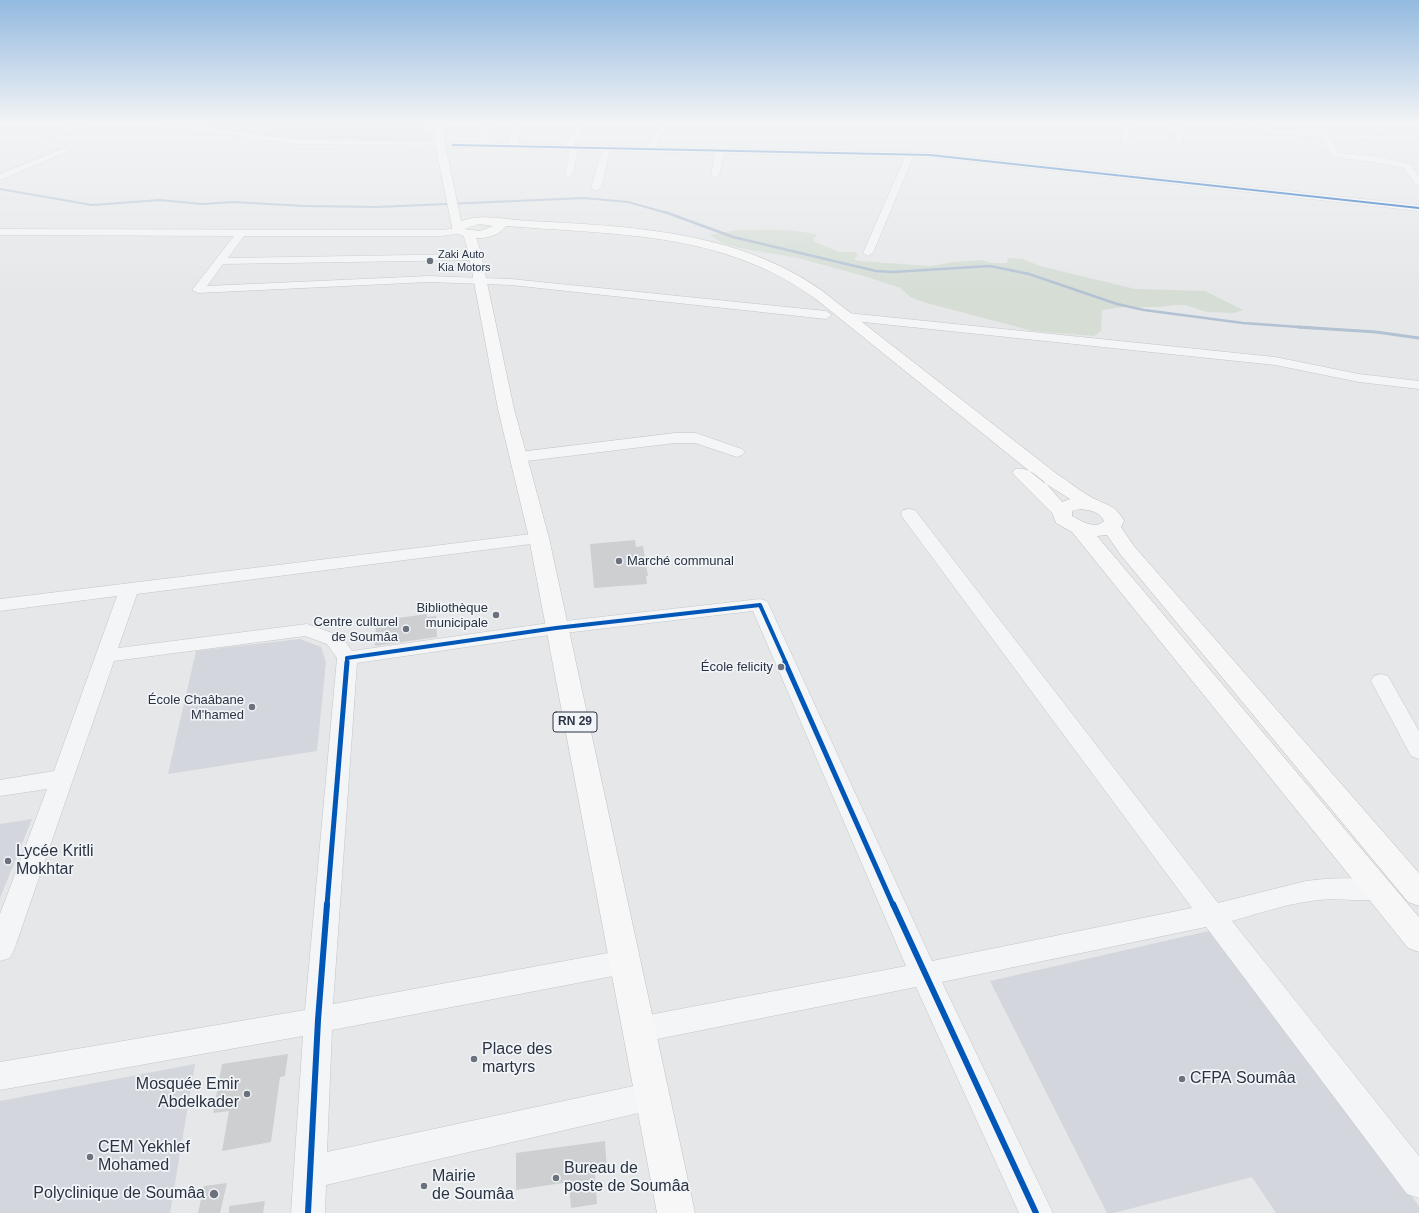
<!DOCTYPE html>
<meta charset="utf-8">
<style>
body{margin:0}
canvas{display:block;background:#e5e7e9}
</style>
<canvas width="1419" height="1213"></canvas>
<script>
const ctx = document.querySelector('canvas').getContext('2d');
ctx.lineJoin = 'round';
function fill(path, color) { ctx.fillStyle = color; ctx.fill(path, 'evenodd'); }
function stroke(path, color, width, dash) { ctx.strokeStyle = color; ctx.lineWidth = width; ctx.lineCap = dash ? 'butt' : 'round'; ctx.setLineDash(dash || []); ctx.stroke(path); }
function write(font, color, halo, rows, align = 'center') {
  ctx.font = font + ' Arial,sans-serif'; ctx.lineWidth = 3.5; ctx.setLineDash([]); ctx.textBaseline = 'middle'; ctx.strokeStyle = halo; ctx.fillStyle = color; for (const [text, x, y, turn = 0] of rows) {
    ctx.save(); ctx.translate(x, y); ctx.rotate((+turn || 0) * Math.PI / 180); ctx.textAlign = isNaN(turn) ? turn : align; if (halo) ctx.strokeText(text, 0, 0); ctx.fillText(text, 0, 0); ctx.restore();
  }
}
fill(new Path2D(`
 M175,123H428L432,142L294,141Z
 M300,639L321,647L326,662L317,751L168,774L196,651Z
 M32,819L0,898V824Z
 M1213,930L1419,1206V1213H1276L1252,1177L1114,1213H1107L990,981Z
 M195,1064L170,1213H0V1101Z`), '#d3d6dc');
fill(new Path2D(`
 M737,230C764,230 792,228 817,235L813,239L815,242L839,252H855L858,255L854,259L858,261L931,266L952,262L983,260L991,263H1007L1008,258L1023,259L1040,266L1135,289L1205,291L1243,310L1234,313L1207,312L1185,305H1174L1160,307H1124L1102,310L1101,331L1094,336L1033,331L923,302L910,297L901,288L867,277L798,258L739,248L722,243L710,235Z`), '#d5ddd5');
stroke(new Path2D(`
 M0,189L92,205L160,200L202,204L233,202L305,206L377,207L584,198L628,202L667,213`), '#b3c2d3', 2);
stroke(new Path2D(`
 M665,212L733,237L876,271L893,272L990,266L1029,274L1117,304L1144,310L1243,323L1313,328`), '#b3c2d3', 2.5);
stroke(new Path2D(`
 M1298,327L1376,332L1419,338`), '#b3c2d3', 3);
fill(new Path2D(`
 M635,540L636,547L643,546L648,576H646L647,584L594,588L590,544Z
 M427,614V617L436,616L437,637L375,646L376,621Z
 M288,1054L285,1076L280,1077L271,1142L222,1151L229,1111L213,1113L222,1064Z
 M605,1141L607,1172L595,1174L597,1204L571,1208L569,1182L516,1190V1153Z
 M227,1183L220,1213H198L204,1186Z
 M265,1201L263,1213H229V1206Z`), '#cdcfd1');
const minor = new Path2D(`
 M77,123H87L52,137L45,135Z
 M156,123H173L296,140L440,141L444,143L440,145L296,144L160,125Z
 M483,123H491L488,143L509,144L514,123H521L517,144L565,145L580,123H586L573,145L647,147L661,123H667L655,147L930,153L1419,205V211L930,157H913L873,253L868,256L863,253L905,157L724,153L719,175L715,178L711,175L715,153L610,151L601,188L596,191L591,188L602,151L578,150L573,174L569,177L565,174L570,150L453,147L449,145L453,143H480Z
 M1124,123H1131L1129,140L1125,142L1121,140Z
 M1175,123H1182L1183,143L1176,141Z
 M1227,123H1264L1270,129L1381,136V140H1378L1329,137L1339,153L1373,156L1410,164L1419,177V186L1416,185L1404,168L1373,162L1333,157L1321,137L1268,133H1265L1262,127L1231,125Z
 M62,149H65L69,151L0,180V174Z
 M459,228L463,229L464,231L463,233L441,236H244L228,258L476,254L481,257L476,260L223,264L207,286L429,276L511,279L826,311L832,315L826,319L511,285L429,282L198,293L192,290L234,236L0,235V229L441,230Z
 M848,313L1275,357L1359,374L1419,381V389L1359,382L1275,365L844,320L842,317Z
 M675,433H696L742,449L745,452L742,455L737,457L695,443H675L519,462L514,460L511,457L514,454L519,452Z
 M909,509L915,510L1218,903L1306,881C1329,878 1364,876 1386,883L1390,890L1386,897C1365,904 1341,897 1319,900C1289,903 1260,913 1232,921L1419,1156V1198L1407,1194L1206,927L942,982L1053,1213H1019L916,987L638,1043L628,1039L623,1030L628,1021L638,1017L906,966L753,611L556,634L357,663L333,1004L624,950L634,954L638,962L634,970L624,974L332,1030L327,1152L652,1082L663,1086L667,1096L663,1106L652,1110L326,1185L325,1213H291L303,1036L0,1090V1062L305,1010L337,658L327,644L305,636L114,661L14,950L10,958L0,961V914L47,789L0,796V780L54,771L117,596L0,611V599L539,533L545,534L548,538L545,542L539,543L137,594L118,648L307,624L341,636L352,651L556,622L760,599L767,601L769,605L932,961L1192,908L903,518L901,514L903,510Z
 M1381,674L1388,676L1419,731V759L1411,756L1371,681L1374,676Z`);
const major = new Path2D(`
 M469,230L475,234L480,250L514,409L549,538L695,1213H657L529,538L498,409L468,250L463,234Z`);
const highway = new Path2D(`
 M434,123H442L445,143L461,221C483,213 507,220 530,221C629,226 737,231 821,290L1057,474C1070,482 1083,494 1097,500C1110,506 1117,507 1124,521L1121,527L1134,546L1419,873V906L1408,902L1120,554L1107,535L1097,536L1419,917V952L1408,948L1072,532L1056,523L1052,513L1012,473L1015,469C1033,465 1051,489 1062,502L1070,499L1043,482L817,300C724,231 616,235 506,226C494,242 469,240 453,232L435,143ZM479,224L493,226L480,231L464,229ZM1080,509C1090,510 1100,512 1104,521C1095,530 1081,521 1072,516V511Z`);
stroke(minor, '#c3c5c7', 1);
stroke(major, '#c0c3c7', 1);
stroke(highway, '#b7babe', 1);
fill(minor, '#f3f5f6');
fill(major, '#f7f7f7');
fill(highway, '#f7f7f7');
stroke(new Path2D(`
 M453,145L930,155L1419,208`), '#0057b8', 2);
stroke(new Path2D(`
 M347,663V658L556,628L760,605L786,663`), '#0057b8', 4);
stroke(new Path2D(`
 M785,662L893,905
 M327,905L347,662`), '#0057b8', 5);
stroke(new Path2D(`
 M893,904L1036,1213
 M308,1213L318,1020L327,904`), '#0057b8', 6);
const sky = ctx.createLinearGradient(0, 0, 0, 292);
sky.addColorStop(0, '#93bae0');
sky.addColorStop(0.42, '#f3f4f5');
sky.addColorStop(1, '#f3f4f500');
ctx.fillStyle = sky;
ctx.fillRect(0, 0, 1419, 292);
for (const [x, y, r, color] of [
 [430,261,4,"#6c727d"],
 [619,561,4,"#6c727d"],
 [496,615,4,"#6c727d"],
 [406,629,4,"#6c727d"],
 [781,667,4,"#6c727d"],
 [252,707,4,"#6c727d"],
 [8,861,4,"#6c727d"],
 [474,1059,4,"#6c727d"],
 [1182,1079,4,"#6c727d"],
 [247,1094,4,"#6c727d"],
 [90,1157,4,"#6c727d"],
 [556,1178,4,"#6c727d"],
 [424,1186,4,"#6c727d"],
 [214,1194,5,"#6c727d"]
]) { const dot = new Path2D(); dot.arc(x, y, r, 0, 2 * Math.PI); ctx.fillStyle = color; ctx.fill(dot); stroke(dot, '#f2f5f8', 1.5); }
write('11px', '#2b3343', '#f2f5f8', [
 ["Zaki Auto",438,255],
 ["Kia Motors",438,268]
], 'left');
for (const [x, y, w] of [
 [575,722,44]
]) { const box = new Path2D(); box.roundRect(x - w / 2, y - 10, w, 20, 3); ctx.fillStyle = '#f2f5f8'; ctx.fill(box); stroke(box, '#2b3343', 1); }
write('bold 12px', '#2b3343', null, [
 ["RN 29",575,722]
]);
write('13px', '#2b3343', '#f2f5f8', [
 ["Marché communal",627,561,"left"],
 ["Bibliothèque",488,608],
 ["municipale",488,623],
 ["Centre culturel",398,622],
 ["de Soumâa",398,637],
 ["École felicity",773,667],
 ["École Chaâbane",244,700],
 ["M'hamed",244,715]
], 'right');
write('16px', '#2b3343', '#f2f5f8', [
 ["Lycée Kritli",16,852],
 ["Mokhtar",16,870],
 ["Place des",482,1050],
 ["martyrs",482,1068],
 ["CFPA Soumâa",1190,1079],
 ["Mosquée Emir",239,1085,"right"],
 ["Abdelkader",239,1103,"right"],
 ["CEM Yekhlef",98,1148],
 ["Mohamed",98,1166],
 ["Bureau de",564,1169],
 ["poste de Soumâa",564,1187],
 ["Mairie",432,1177],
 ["de Soumâa",432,1195],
 ["Polyclinique de Soumâa",205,1194,"right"]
], 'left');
</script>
